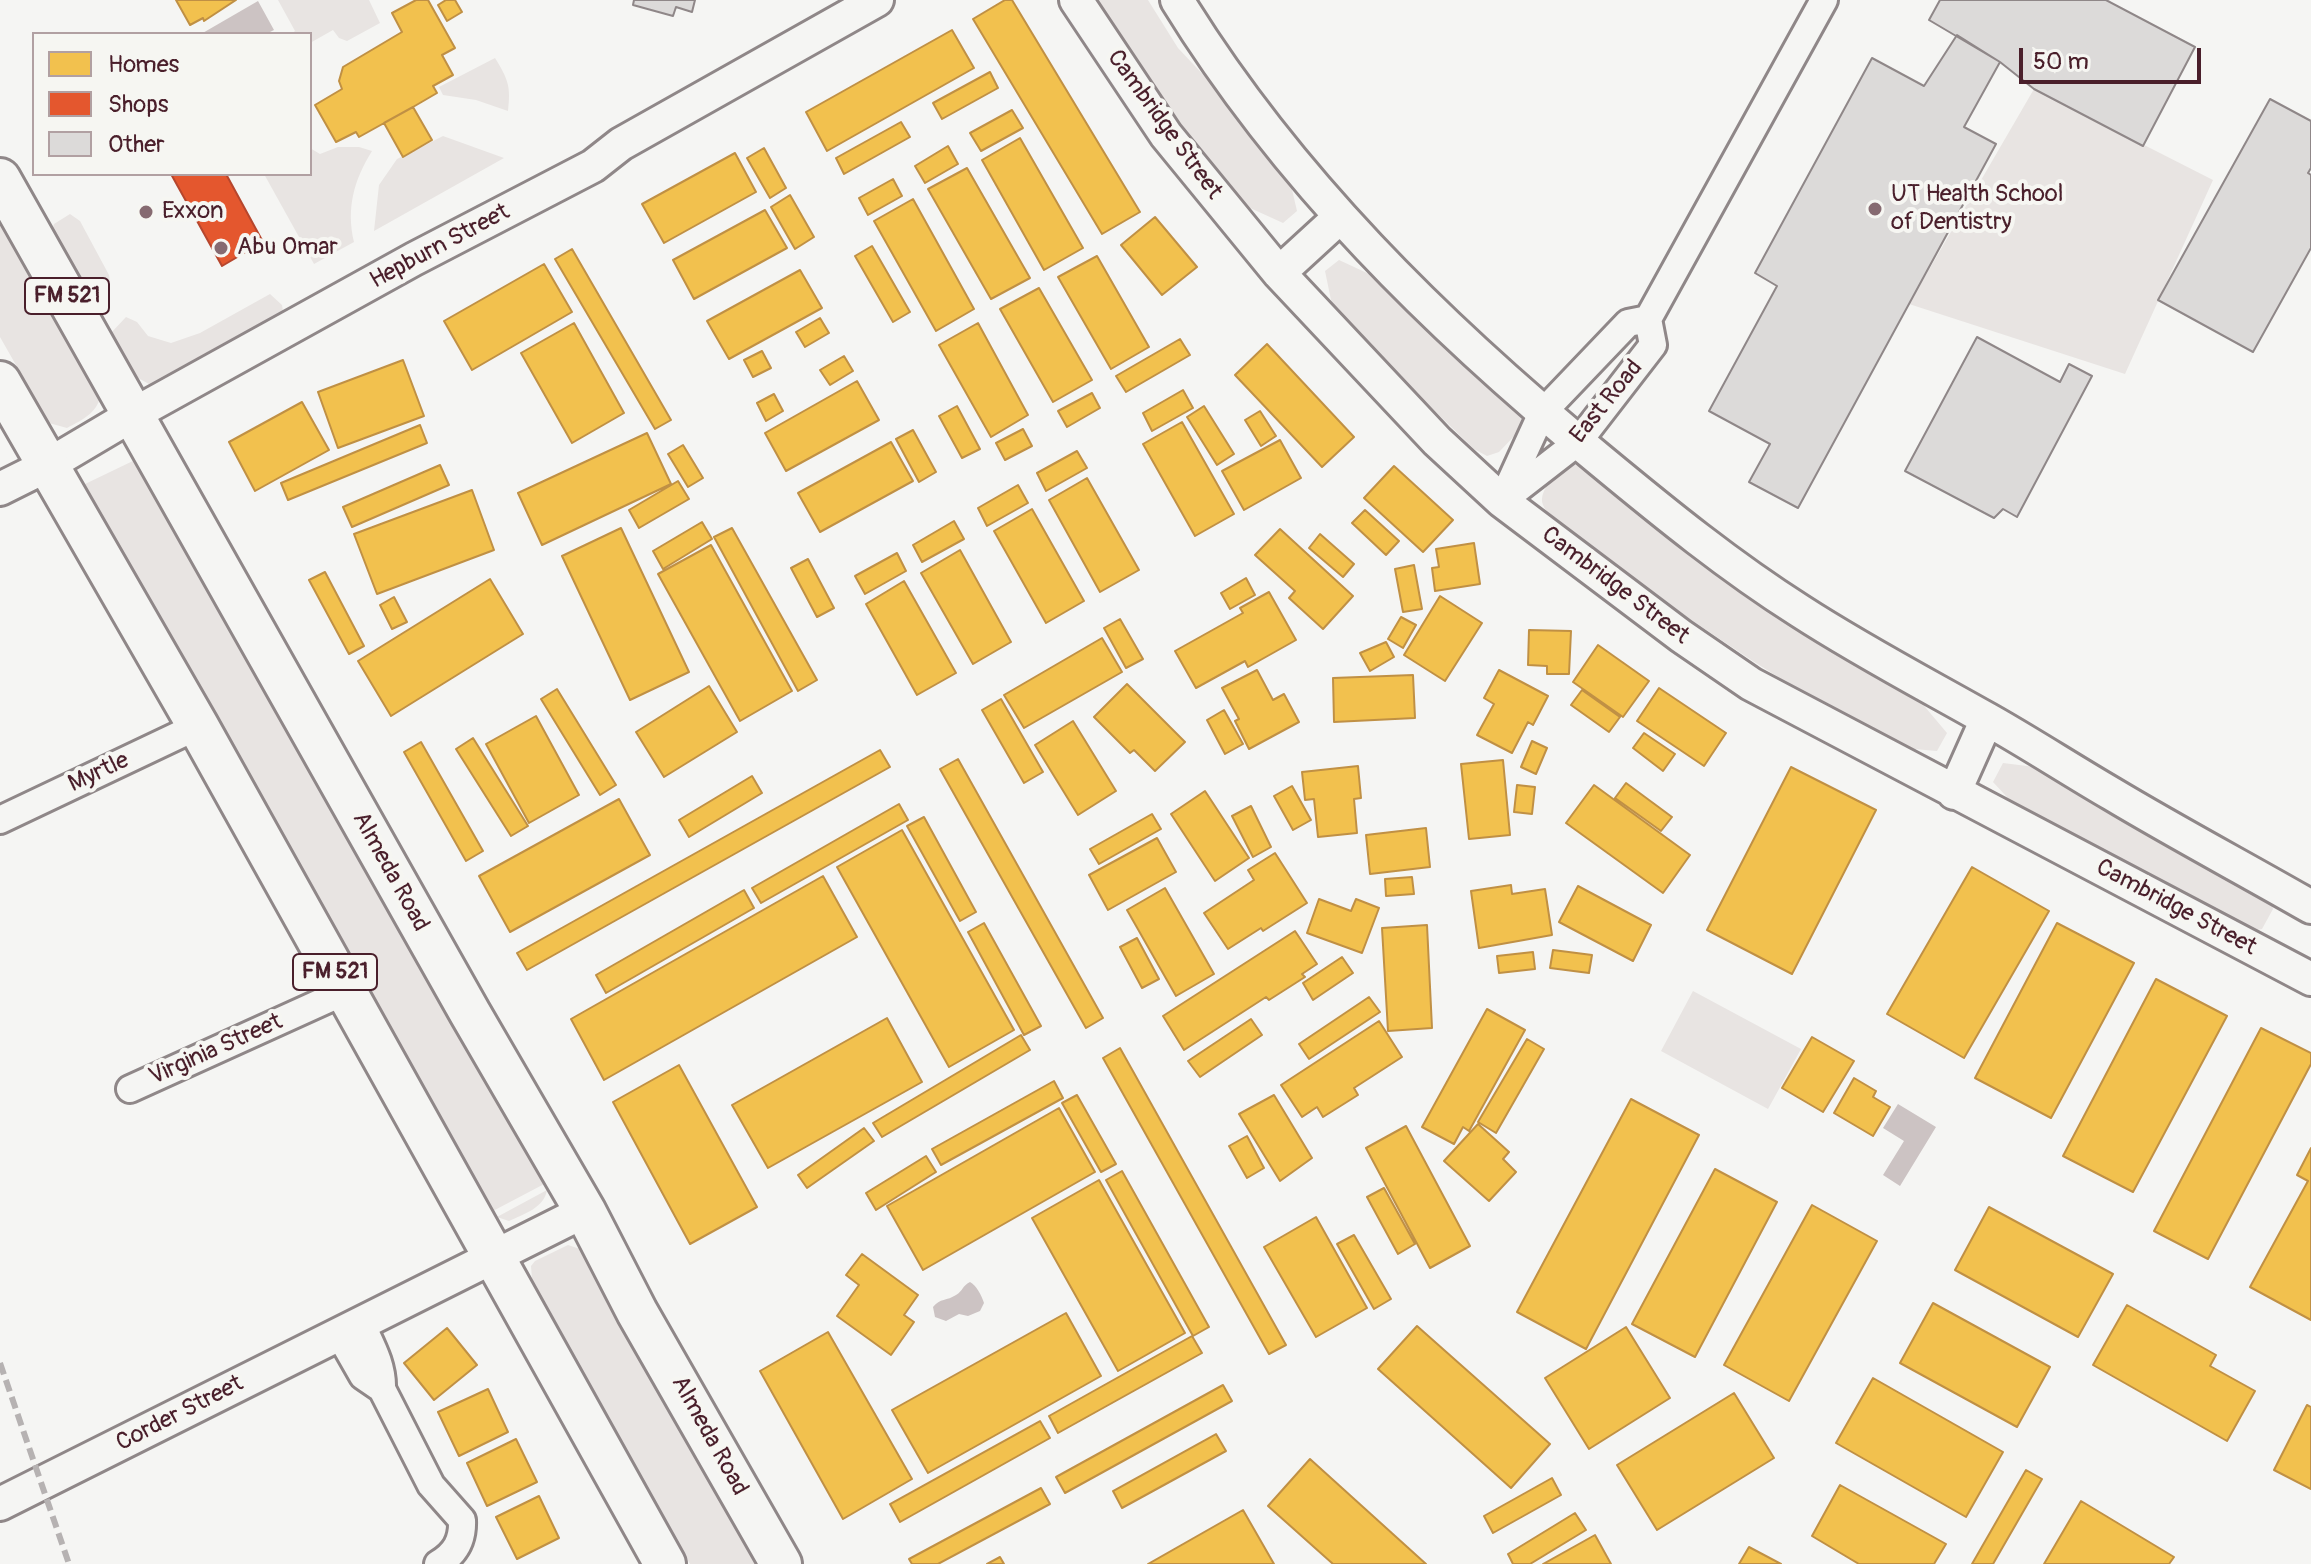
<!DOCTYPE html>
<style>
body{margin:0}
#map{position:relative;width:2311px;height:1564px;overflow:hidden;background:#f5f5f3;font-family:Pangolin,sans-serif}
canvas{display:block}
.legend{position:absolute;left:32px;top:32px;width:280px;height:144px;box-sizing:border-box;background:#f6f6f2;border:2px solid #b1a0a2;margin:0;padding:10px 14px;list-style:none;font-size:24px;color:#4a1f2b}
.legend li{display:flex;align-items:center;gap:16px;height:40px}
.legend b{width:40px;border:2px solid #b1a0a2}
.scale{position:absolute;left:2019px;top:48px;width:182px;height:36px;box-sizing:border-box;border:4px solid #4a1f2b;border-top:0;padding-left:10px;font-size:24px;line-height:28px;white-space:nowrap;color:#4a1f2b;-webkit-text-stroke:6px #f6f6f2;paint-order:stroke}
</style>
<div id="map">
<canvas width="2311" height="1564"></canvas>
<ul class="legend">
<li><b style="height:22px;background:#f2c14e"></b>Homes</li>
<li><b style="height:22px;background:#e4572e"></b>Shops</li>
<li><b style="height:22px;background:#dcdad9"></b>Other</li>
</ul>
<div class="scale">50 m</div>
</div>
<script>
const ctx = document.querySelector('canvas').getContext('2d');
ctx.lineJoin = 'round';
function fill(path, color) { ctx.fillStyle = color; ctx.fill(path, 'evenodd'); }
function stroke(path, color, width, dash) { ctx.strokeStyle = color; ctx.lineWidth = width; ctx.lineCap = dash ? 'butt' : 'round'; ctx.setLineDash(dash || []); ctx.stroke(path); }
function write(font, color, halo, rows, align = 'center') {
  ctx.font = font + ' Pangolin,sans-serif'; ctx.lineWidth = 8; ctx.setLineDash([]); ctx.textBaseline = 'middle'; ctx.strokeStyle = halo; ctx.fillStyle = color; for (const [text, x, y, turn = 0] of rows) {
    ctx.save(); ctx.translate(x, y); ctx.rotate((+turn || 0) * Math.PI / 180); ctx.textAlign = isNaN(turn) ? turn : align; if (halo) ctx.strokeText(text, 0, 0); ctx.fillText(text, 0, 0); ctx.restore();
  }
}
fill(new Path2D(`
 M278,0H369L380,23L347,41L339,38L333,30L310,43V34H291L295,31Z
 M1095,0H1148L1178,48L1242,116L1290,181L1297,211L1283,223L1248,207L1237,196L1165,104Z
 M495,58C508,79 511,86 508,111L476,100L443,95L439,87Z
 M2034,89L2213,180L2125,374L1909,304Z
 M443,136L504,158L374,231L379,185L397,159Z
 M338,147H359L372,151C354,180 346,208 354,242L314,264L264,174H310V148L320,154Z
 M0,206L101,392C99,412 84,419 67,428L49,423L0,337Z
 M70,214L80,221L109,275L110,282L93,294L81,290L51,234L54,224Z
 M1339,260L1382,280L1521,415L1522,428L1499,452L1487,456L1474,449L1384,362L1341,317L1331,300L1325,271Z
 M270,294L282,305L283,311L149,384L129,373L110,334L126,317L137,322L148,336L171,343L200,333Z
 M137,459L548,1182L491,1212L83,485Z
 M1573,464L1583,468L1659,528L1915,695L1947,733L1937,751C1921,750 1905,748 1889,744C1866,737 1832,711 1810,697C1732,649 1657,598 1584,541C1572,532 1549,520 1543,505C1537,490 1560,469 1573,464Z
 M2003,763L2035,767L2051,772L2271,902L2273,909L2262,929L2251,931L2018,809L1993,782Z
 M1693,991L1801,1049L1768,1109L1661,1051Z
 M547,1190C544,1208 524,1214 509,1221L497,1217Z
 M568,1245L586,1251L763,1564H690L564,1341L532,1279L531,1266L535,1261Z`), '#e8e4e2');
fill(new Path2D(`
 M258,1L274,30L266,34H201Z
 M1898,1104L1936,1127L1900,1186L1883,1175L1904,1141L1883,1128Z
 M970,1282C976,1285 982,1296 984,1303L980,1311L968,1316L959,1314L946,1321L935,1317L933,1307C940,1298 947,1301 956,1295C963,1291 962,1286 970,1282Z`), '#ccc3c3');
const homes = new Path2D(`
 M176,0H236L204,21L203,18L190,25Z
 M416,0H428L455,48L442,55L453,75L433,86L437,93L413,107L359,137L356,132L336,142L315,105L342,89L339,81L343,67L402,32L392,13Z
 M446,0H455L462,12L447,21L438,5Z
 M1005,0H1012L1140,212L1102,234L973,19Z
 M952,30L974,68L827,151L806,112Z
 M990,72L998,88L942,119L933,103Z
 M413,107L432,140L403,157L384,123Z
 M1012,110L1023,128L981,151L970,133Z
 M901,122L910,137L844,174L836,158Z
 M1020,138L1083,248L1044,270L982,160Z
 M948,146L958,164L925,183L915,166Z
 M764,148L786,188L770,198L747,158Z
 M735,153L756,192L664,243L642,204Z
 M967,168L1030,278L991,299L928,189Z
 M893,179L902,196L868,215L859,198Z
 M790,195L814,237L795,249L771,207Z
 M913,199L974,309L936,331L874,221Z
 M765,210L787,248L694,299L673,260Z
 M1155,217L1197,267L1162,295L1121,245Z
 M872,246L910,312L893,322L855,256Z
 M572,249L671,420L655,429L555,259Z
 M1097,256L1149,347L1111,369L1058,277Z
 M544,264L572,312L472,370L444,321Z
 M800,270L822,308L729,359L707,321Z
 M1039,288L1092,380L1053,402L1000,309Z
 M820,318L829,333L805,347L796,332Z
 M574,323L624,413L572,443L521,353Z
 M978,323L1028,415L991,437L939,345Z
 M1180,339L1190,355L1126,392L1116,376Z
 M1267,344L1354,437L1322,467L1235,375Z
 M762,351L771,368L753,377L744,360Z
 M844,356L853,371L830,385L820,370Z
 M403,360L424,416L338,448L318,392Z
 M857,381L879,420L786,471L765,433Z
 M1183,390L1193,408L1152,431L1143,413Z
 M1092,393L1100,408L1067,427L1058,411Z
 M774,394L783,411L766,421L757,403Z
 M302,402L329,450L255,491L229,442Z
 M957,406L980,449L962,458L939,416Z
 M1204,406L1234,454L1217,465L1187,417Z
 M1260,411L1276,436L1261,446L1245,420Z
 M1182,422L1234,514L1195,536L1143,444Z
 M420,425L427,443L288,500L281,483Z
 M1023,429L1032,446L1005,460L996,443Z
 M913,430L936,472L919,482L896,439Z
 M647,433L671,484L542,545L518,493Z
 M1280,440L1301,478L1244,510L1222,471Z
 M891,442L913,481L820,532L798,493Z
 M683,445L703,478L688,487L668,454Z
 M1077,451L1087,468L1046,491L1037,473Z
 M440,465L449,485L352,527L343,507Z
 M1394,466L1453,520L1423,552L1364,498Z
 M1087,478L1139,570L1100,592L1049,500Z
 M678,481L689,499L639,528L629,510Z
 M1018,485L1028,503L987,526L978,508Z
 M472,490L494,550L377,594L354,534Z
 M1032,509L1084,601L1046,623L994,531Z
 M1365,510L1399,541L1386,555L1352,523Z
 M954,521L964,539L922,562L913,545Z
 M702,522L712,539L663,569L653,551Z
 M621,528L689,672L630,700L562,556Z
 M732,528L817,680L798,691L714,537Z
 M1280,529L1353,596L1323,629L1289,598L1295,591L1255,555Z
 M1320,534L1354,564L1343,577L1309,548Z
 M1474,543L1480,584L1435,591L1432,568L1439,567L1436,549Z
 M711,545L792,691L740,721L658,574Z
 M960,550L1011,642L973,664L921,573Z
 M897,553L906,571L865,594L855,576Z
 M808,559L834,608L817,617L791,568Z
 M1414,565L1422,609L1403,612L1395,569Z
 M325,572L364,646L349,654L309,580Z
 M1246,578L1255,595L1230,609L1221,593Z
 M490,579L523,634L391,716L358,661Z
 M904,581L956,673L917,695L866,604Z
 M1269,592L1296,640L1248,667L1245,661L1196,688L1175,651L1243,613L1240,608Z
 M1440,596L1482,623L1445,681L1404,655Z
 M394,597L407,622L392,629L380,605Z
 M1401,617L1416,625L1403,648L1388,639Z
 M1120,619L1143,659L1126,668L1104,628Z
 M1529,630L1571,631L1569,674H1547V666L1528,665Z
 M1102,638L1122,672L1024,728L1004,695Z
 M1386,642L1394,657L1370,671L1360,653Z
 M1598,645L1649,681L1623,717L1573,682Z
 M1257,670L1273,700L1284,694L1299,722L1249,749L1235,721L1239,719L1222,688Z
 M1499,670L1548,696L1533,725L1528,722L1512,753L1477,735L1494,704L1484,698Z
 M1413,675L1415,718L1334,722L1333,678Z
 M1127,684L1185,742L1155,771L1134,750L1130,753L1094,717Z
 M709,686L737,732L664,777L636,732Z
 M1659,688L1726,733L1704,766L1637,721Z
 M557,689L616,785L600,795L541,699Z
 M1582,690L1620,717L1609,732L1571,705Z
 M1001,699L1043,772L1024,783L982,710Z
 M1224,710L1243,744L1225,754L1207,720Z
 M536,716L579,795L529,823L486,744Z
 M1073,721L1116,791L1078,815L1035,745Z
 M1644,733L1675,754L1663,771L1633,748Z
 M473,738L528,826L511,836L456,749Z
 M1532,741L1547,748L1536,774L1521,767Z
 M421,742L483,851L466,861L404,752Z
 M880,750L890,767L527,970L517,953Z
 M958,759L1103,1018L1086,1028L940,769Z
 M1503,760L1510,835L1469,839L1461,764Z
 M1358,766L1361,798L1354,799L1357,833L1318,837L1314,799L1305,800L1302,772Z
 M1791,767L1876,810L1792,974L1707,930Z
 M752,776L762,793L689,837L679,820Z
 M1626,783L1672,817L1661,831L1615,798Z
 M1517,785L1535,787L1532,814L1514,812Z
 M1594,785L1690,855L1663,893L1566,823Z
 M1292,786L1311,820L1293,830L1274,796Z
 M1205,791L1249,858L1215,881L1171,814Z
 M619,799L650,855L510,932L479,876Z
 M899,804L908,820L761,903L752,888Z
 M1251,806L1271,847L1253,857L1232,816Z
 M1152,814L1161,829L1099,864L1090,849Z
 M924,817L976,912L960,921L907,826Z
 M1426,828L1430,867L1370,874L1366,835Z
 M902,830L1014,1030L949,1067L837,867Z
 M1157,838L1176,872L1108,910L1089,875Z
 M1275,853L1307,903L1263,931L1261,928L1228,949L1204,913L1254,880L1248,870Z
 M1972,867L2049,911L1964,1058L1887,1014Z
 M823,876L857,937L604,1080L571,1019Z
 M1412,877L1414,894L1386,896L1385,879Z
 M1511,885L1512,894L1545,889L1552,935L1479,948L1471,891Z
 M1578,886L1651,925L1633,961L1559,922Z
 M1165,888L1214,974L1176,996L1127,910Z
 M744,890L754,908L606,993L596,975Z
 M1319,899L1351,911L1356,899L1379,908L1362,953L1307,933Z
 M984,923L1041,1026L1024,1035L968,932Z
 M2057,923L2134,963L2051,1118L1975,1078Z
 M1427,925L1432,1028L1388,1031L1382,928Z
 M1295,931L1317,964L1302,974L1305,977L1269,1000L1266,997L1184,1050L1163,1016Z
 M1137,938L1159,979L1142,988L1120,947Z
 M1553,950L1592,955L1589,973L1550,968Z
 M1533,952L1535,969L1499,973L1497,956Z
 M1342,957L1353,973L1313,1000L1303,983Z
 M2156,979L2227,1016L2133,1192L2063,1156Z
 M1369,997L1380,1012L1309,1059L1299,1044Z
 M1487,1009L1525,1030L1469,1131L1463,1127L1454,1144L1422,1127Z
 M887,1018L922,1082L768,1168L732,1105Z
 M1251,1019L1262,1035L1200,1077L1188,1061Z
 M1379,1021L1402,1057L1354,1088L1358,1095L1323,1117L1317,1107L1302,1117L1281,1085Z
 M2261,1028L2311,1053V1064L2208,1259L2154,1231Z
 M1021,1035L1030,1050L882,1137L873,1123Z
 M1812,1037L1854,1061L1823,1112L1782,1088Z
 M1527,1039L1544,1049L1496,1133L1478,1122Z
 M1120,1048L1286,1345L1269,1354L1103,1058Z
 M679,1065L757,1207L690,1244L613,1102Z
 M1854,1078L1876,1091L1873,1097L1890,1107L1873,1136L1834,1113Z
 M1054,1081L1063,1098L941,1165L932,1149Z
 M1077,1095L1116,1164L1101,1172L1062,1103Z
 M1274,1095L1312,1158L1280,1181L1239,1114Z
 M1631,1099L1699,1135L1586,1349L1517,1312Z
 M1059,1108L1095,1172L923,1270L887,1206Z
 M1478,1124L1509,1152L1503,1159L1516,1172L1489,1201L1444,1161Z
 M1406,1126L1470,1246L1430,1268L1366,1148Z
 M864,1128L874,1141L807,1188L798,1175Z
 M1247,1136L1264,1168L1247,1178L1229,1146Z
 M2311,1148V1320L2250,1287L2308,1181L2297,1175Z
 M926,1156L936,1172L876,1210L866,1193Z
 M1715,1169L1777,1202L1695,1357L1632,1324Z
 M1122,1171L1209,1327L1193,1336L1106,1180Z
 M1099,1180L1185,1333L1118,1371L1032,1218Z
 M1384,1188L1415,1244L1398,1254L1367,1197Z
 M1812,1205L1877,1241L1789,1401L1724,1365Z
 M1989,1207L2113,1274L2078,1337L1955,1270Z
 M1316,1217L1367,1308L1316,1337L1264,1247Z
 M1354,1235L1391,1299L1374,1309L1337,1244Z
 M862,1254L918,1295L904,1315L914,1322L891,1355L837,1316L859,1285L846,1275Z
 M1933,1303L2050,1367L2017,1427L1900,1363Z
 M2127,1305L2216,1355L2210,1366L2255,1391L2227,1441L2093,1365Z
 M1066,1313L1101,1376L928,1473L892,1410Z
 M1417,1326L1550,1444L1511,1488L1378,1369Z
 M1626,1327L1670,1398L1589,1449L1545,1378Z
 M447,1328L477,1365L434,1400L404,1363Z
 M828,1332L912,1479L843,1519L760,1371Z
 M1192,1336L1202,1353L1058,1433L1049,1416Z
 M1873,1378L2003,1452L1966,1517L1836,1443Z
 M1223,1385L1232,1401L1065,1493L1056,1477Z
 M488,1389L508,1432L459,1456L438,1412Z
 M1734,1393L1774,1458L1657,1530L1617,1465Z
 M2307,1405L2311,1407V1489L2274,1470Z
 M1040,1421L1050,1438L900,1522L890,1504Z
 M1216,1434L1226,1451L1122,1508L1113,1491Z
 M516,1439L537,1482L487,1506L467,1463Z
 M1310,1459L1426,1564H1333L1268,1506Z
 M2026,1470L2042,1479L1993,1564H1972Z
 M1552,1478L1561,1495L1493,1533L1484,1516Z
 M1840,1485L1946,1544L1934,1564H1859L1812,1536Z
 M1041,1488L1050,1504L938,1564H912L909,1559Z
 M539,1496L559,1538L517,1559L496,1517Z
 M2081,1501L2174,1557L2169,1564H2044Z
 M1243,1510L1274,1564H1148Z
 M1575,1513L1586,1530L1530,1564H1513L1508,1554Z
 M1595,1535L1611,1564H1543Z
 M1749,1547L1781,1564H1739Z
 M1000,1557L1004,1564H987Z`);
fill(homes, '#f2c14e');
stroke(homes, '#c09044', 2);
const shops = new Path2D(`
 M171,174H226L263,242L222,266Z`);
fill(shops, '#e4572e');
stroke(shops, '#b6462d', 2);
const building = new Path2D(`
 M634,0H695L692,12L676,7L673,16L633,5Z
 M1940,0H2106L2195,47L2143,146L2034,89L2000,62L1929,20Z
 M1957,35L2000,62L1964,127L1996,144L1798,508L1749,482L1770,444L1709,411L1777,286L1755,273L1872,58L1924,86Z
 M2270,99L2311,121V168L2308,173L2311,175V248L2253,352L2158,300Z
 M1977,337L2060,382L2069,364L2092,376L2017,517L2003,509L1994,518L1905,471Z`);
fill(building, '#dcdad9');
stroke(building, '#8f8788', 2);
const minor = new Path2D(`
 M1504,496L1542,413L1628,323L1648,319
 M1502,501L1578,442L1653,345L1648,319L1824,0
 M0,820L198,726
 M130,1089L346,991
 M361,1323C371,1345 383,1365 382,1389L431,1485L462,1520C463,1541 455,1554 438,1564
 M339,1334L363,1376L382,1389`);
const tertiary = new Path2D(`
 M1076,0L1166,135L1279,273L1437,441L1502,501L1681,636L1751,684L2311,979
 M1177,0C1287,179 1438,327 1600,460C1664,513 1729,566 1800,611C1860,650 1923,683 1985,718C2028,742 2069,769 2112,794C2177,833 2245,869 2311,907
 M1279,273L1340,217
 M0,489L48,465L134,414L414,259L593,166L621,144L877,0
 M1954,793L1987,719
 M0,1504L585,1211`);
const primary = new Path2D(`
 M0,179L470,1013L585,1211L637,1312L781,1564
 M0,382L198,726L665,1564`);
stroke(minor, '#8f8788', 32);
stroke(tertiary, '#8f8788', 38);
stroke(primary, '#8f8788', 46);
stroke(minor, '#f5f5f3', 26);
stroke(tertiary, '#f5f5f3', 32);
stroke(primary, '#f5f5f3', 40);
stroke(new Path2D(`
 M0,1363L69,1564`), '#b6b2b2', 6, [12, 6]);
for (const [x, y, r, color] of [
 [1875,209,8,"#866a71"],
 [146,212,8,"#866a71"],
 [221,248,8,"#866a71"]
]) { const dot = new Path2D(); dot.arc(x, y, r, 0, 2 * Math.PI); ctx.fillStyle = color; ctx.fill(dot); stroke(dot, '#f6f6f2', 3); }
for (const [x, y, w] of [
 [67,296,84],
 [335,972,84]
]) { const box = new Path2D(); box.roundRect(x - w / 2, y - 18, w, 36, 6); ctx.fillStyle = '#f6f6f2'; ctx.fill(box); stroke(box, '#4a1f2b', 2); }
write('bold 22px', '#4a1f2b', null, [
 ["FM 521",67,296],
 ["FM 521",335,972]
]);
write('24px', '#4a1f2b', '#f6f6f2', [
 ["Cambridge Street",1164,125,54],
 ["Hepburn Street",440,247,-28],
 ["East Road",1607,402,-51],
 ["Cambridge Street",1615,586,37],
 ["Myrtle",99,773,-25],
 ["Almeda Road",390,872,61],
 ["Cambridge Street",2176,908,28],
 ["Virginia Street",216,1050,-24],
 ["Corder Street",180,1414,-27],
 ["Almeda Road",709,1436,61]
]);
write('24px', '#4a1f2b', '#f6f6f2', [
 ["UT Health School",1891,195],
 ["of Dentistry",1891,223],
 ["Exxon",162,212],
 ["Abu Omar",237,248]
], 'left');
</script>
